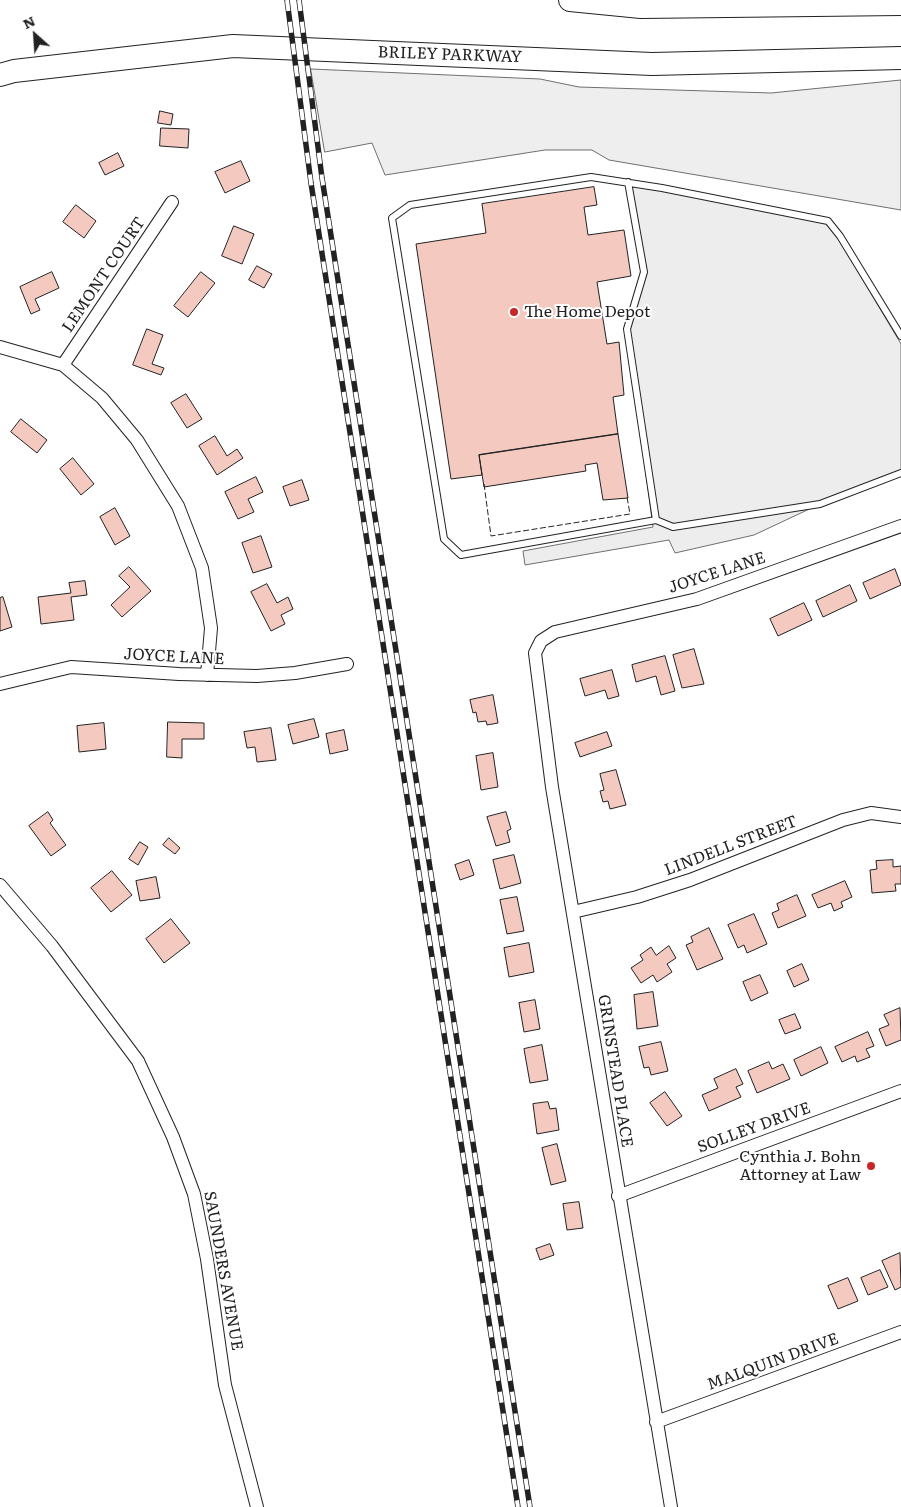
<!DOCTYPE html>
<style>
body{margin:0}
#map{position:relative;width:901px;height:1507px;overflow:hidden;background:#fff;font-family:Literata,serif}
canvas{display:block}
.north{position:absolute;left:10px;top:10px;width:50px;height:50px;-webkit-text-stroke:4px #fff;paint-order:stroke;rotate:334deg;font-size:14px;font-weight:700;line-height:20px;text-align:center;color:#222}
.north::after{content:'';display:block;margin:auto;width:18px;height:22px;background:#222;clip-path:polygon(50% 0,100% 100%,50% 72%,0 100%)}
</style>
<div id="map">
<canvas width="901" height="1507"></canvas>
<div class="north">N</div>
</div>
<script>
const ctx = document.querySelector('canvas').getContext('2d');
ctx.lineJoin = 'round';
function fill(path, color) { ctx.fillStyle = color; ctx.fill(path, 'evenodd'); }
function stroke(path, color, width, dash) { ctx.strokeStyle = color; ctx.lineWidth = width; ctx.lineCap = dash ? 'butt' : 'round'; ctx.setLineDash(dash || []); ctx.stroke(path); }
function write(font, color, halo, rows, align = 'center') {
  ctx.font = font + ' Literata,serif'; ctx.lineWidth = 4; ctx.setLineDash([]); ctx.textBaseline = 'middle'; ctx.strokeStyle = halo; ctx.fillStyle = color; for (const [text, x, y, turn = 0] of rows) {
    ctx.save(); ctx.translate(x, y); ctx.rotate((+turn || 0) * Math.PI / 180); ctx.textAlign = isNaN(turn) ? turn : align; if (halo) ctx.strokeText(text, 0, 0); ctx.fillText(text, 0, 0); ctx.restore();
  }
}
const green = new Path2D(`
 M311,69L540,79L579,87L771,93L901,80V210L609,160L592,150H545L385,175L372,143L325,152Z`);
fill(green, '#eee');
stroke(green, '#6f6f6f', 1);
const parking = new Path2D(`
 M628,182L828,221L901,344V473L820,504L754,535L675,553L669,540L525,565L523,551L653,527L627,329L644,272Z`);
fill(parking, '#ededed');
stroke(parking, '#6f6f6f', 1);
const building = new Path2D(`
 M160,111L173,114L171,125L158,123Z
 M161,128L189,129L188,148L160,146Z
 M118,153L124,166L105,175L99,163Z
 M241,161L250,181L225,193L215,172Z
 M594,187L597,205L584,207L588,235L624,230L631,276L597,282L607,344L619,342L624,395L613,397L618,434L479,455L482,475L451,479L416,244L486,233L482,204Z
 M76,205L96,221L84,238L63,222Z
 M234,226L254,234L242,264L222,256Z
 M257,266L272,274L264,288L249,280Z
 M52,272L59,288L35,299L40,310L31,314L20,287Z
 M201,272L215,283L188,317L174,306Z
 M147,329L163,335L152,364L164,368L161,375L133,365Z
 M186,394L202,419L187,428L171,403Z
 M21,419L47,440L37,453L11,432Z
 M618,434L628,498L603,500L597,463L585,465L586,471L484,487L479,455Z
 M215,436L227,456L237,449L243,458L217,475L199,446Z
 M73,458L94,484L81,495L60,469Z
 M256,477L263,492L248,499L254,512L238,519L225,492Z
 M302,480L309,500L290,506L283,487Z
 M115,508L130,536L115,545L100,517Z
 M261,536L272,567L253,573L242,543Z
 M129,567L151,591L122,617L111,605L130,587L119,576Z
 M895,569L901,585L870,599L863,583Z
 M85,581L87,595L71,597L74,620L41,624L38,597L71,593L69,583Z
 M267,584L277,603L288,597L293,609L281,615L285,624L271,631L251,592Z
 M850,585L857,601L823,617L816,601Z
 M3,597L12,627L0,631V598Z
 M804,603L812,620L778,636L770,619Z
 M694,649L704,684L682,688L673,655Z
 M665,656L675,691L661,695L656,676L636,682L632,665Z
 M612,670L619,696L608,699L605,690L585,696L580,679Z
 M493,695L498,723L487,725L486,721L478,722L476,712L473,713L470,700Z
 M314,719L319,737L293,744L288,725Z
 M168,722L204,723V739H182V758L167,757Z
 M104,723L106,749L79,752L77,726Z
 M271,728L276,760L257,762L255,747L247,748L244,732Z
 M344,730L348,750L330,754L326,734Z
 M607,732L612,746L580,757L575,743Z
 M493,753L498,787L481,790L476,756Z
 M616,770L626,805L610,809L608,801L603,802L600,791L604,790L600,774Z
 M48,812L53,820L50,823L66,845L51,856L29,826Z
 M506,812L511,829L507,831L510,842L496,846L487,817Z
 M169,838L180,848L175,854L163,845Z
 M140,842L148,847L138,865L129,859Z
 M514,855L521,883L500,889L493,860Z
 M469,860L474,875L460,880L455,865Z
 M893,860V867L901,866V884H895L896,891L872,893L870,870L877,869L876,861Z
 M112,871L132,895L111,912L91,888Z
 M156,877L160,898L140,901L136,881Z
 M845,881L852,897L841,902L843,907L834,911L831,903L818,908L812,895Z
 M797,895L806,916L778,928L772,913L779,910L777,904Z
 M517,897L524,931L507,934L500,900Z
 M754,914L767,944L747,953L744,945L738,948L728,925Z
 M171,919L190,943L164,963L146,939Z
 M709,928L723,959L697,970L686,945L693,942L691,937Z
 M529,943L534,972L509,977L504,948Z
 M669,946L676,958L667,964L672,972L657,982L653,975L641,983L631,968L643,960L640,955L651,947L656,955Z
 M802,964L809,980L794,987L787,971Z
 M760,975L768,993L751,1001L743,982Z
 M653,992L658,1026L637,1029L634,995Z
 M535,1000L540,1029L524,1032L519,1003Z
 M900,1008L901,1040L886,1046L879,1029L889,1025L884,1015Z
 M795,1014L801,1028L785,1034L779,1020Z
 M868,1032L874,1046L866,1049L870,1057L857,1062L855,1056L842,1062L835,1047Z
 M661,1042L668,1071L651,1075L649,1067L644,1068L639,1047Z
 M542,1045L548,1080L530,1083L524,1049Z
 M821,1047L828,1063L801,1076L794,1060Z
 M769,1062L772,1069L783,1064L790,1079L757,1093L748,1071Z
 M736,1069L743,1084L736,1087L741,1097L709,1111L702,1095L718,1088L714,1079Z
 M665,1092L682,1116L667,1126L650,1103Z
 M548,1102L550,1109L556,1108L559,1130L537,1134L533,1104Z
 M557,1144L566,1181L551,1185L542,1148Z
 M579,1202L583,1228L567,1230L563,1204Z
 M550,1244L554,1255L540,1260L536,1249Z
 M900,1253L901,1287L895,1290L882,1261Z
 M880,1270L888,1287L868,1295L861,1278Z
 M848,1278L858,1301L838,1309L828,1286Z`);
fill(building, '#f3c9c0');
stroke(building, '#222', 1);
const service = new Path2D(`
 M628,182L644,272L627,329L656,520
 M901,336L840,236L828,221L662,188L591,177L410,205L392,218L444,539L461,555L656,520L673,527L820,504L901,473`);
const minor = new Path2D(`
 M0,347L63,365L102,398L137,440L178,506L202,568L211,628L207,675
 M63,365L172,202
 M0,684L71,667L179,674L257,676L295,673L347,664
 M0,885L52,946L138,1061L173,1137L194,1194L207,1259L225,1385L257,1507
 M573,912L637,897L690,880L843,820L871,813L901,817
 M618,1196L901,1091
 M656,1422L901,1332
 M671,1507L552,787L535,653L541,641L555,632L697,599L901,526`);
const motorway = new Path2D(`
 M570,0L641,7L901,4
 M0,75L14,71L233,46L652,64L901,58`);
stroke(service, '#222', 8);
stroke(minor, '#222', 14);
stroke(motorway, '#222', 24);
stroke(service, '#fff', 6);
stroke(minor, '#fff', 12);
stroke(motorway, '#fff', 22);
const rail = new Path2D(`
 M287,0L311,183L518,1507
 M299,0L322,178L530,1507`);
stroke(rail, '#222', 5.5);
stroke(rail, '#fff', 4, [11]);
stroke(new Path2D(`
 M484,484L491,536L630,514L627,497`), '#222', 1, [6, 2.5]);
for (const [x, y, r, color] of [
 [514,312,5,"#c62828"],
 [871,1166,5,"#c62828"]
]) { const dot = new Path2D(); dot.arc(x, y, r, 0, 2 * Math.PI); ctx.fillStyle = color; ctx.fill(dot); stroke(dot, '#fff', 2); }
write('16px', '#222', '#fff', [
 ["BRILEY PARKWAY",450,55,2],
 ["LEMONT COURT",104,275,-56],
 ["JOYCE LANE",717,573,-18],
 ["JOYCE LANE",174,657,3],
 ["LINDELL STREET",731,846,-21],
 ["GRINSTEAD PLACE",615,1071,81],
 ["SOLLEY DRIVE",754,1128,-20],
 ["SAUNDERS AVENUE",223,1271,80],
 ["MALQUIN DRIVE",773,1362,-20]
]);
write('16px', '#222', '#fff', [
 ["The Home Depot",524,312],
 ["Cynthia J. Bohn",861,1157,"right"],
 ["Attorney at Law",861,1175,"right"]
], 'left');
</script>
